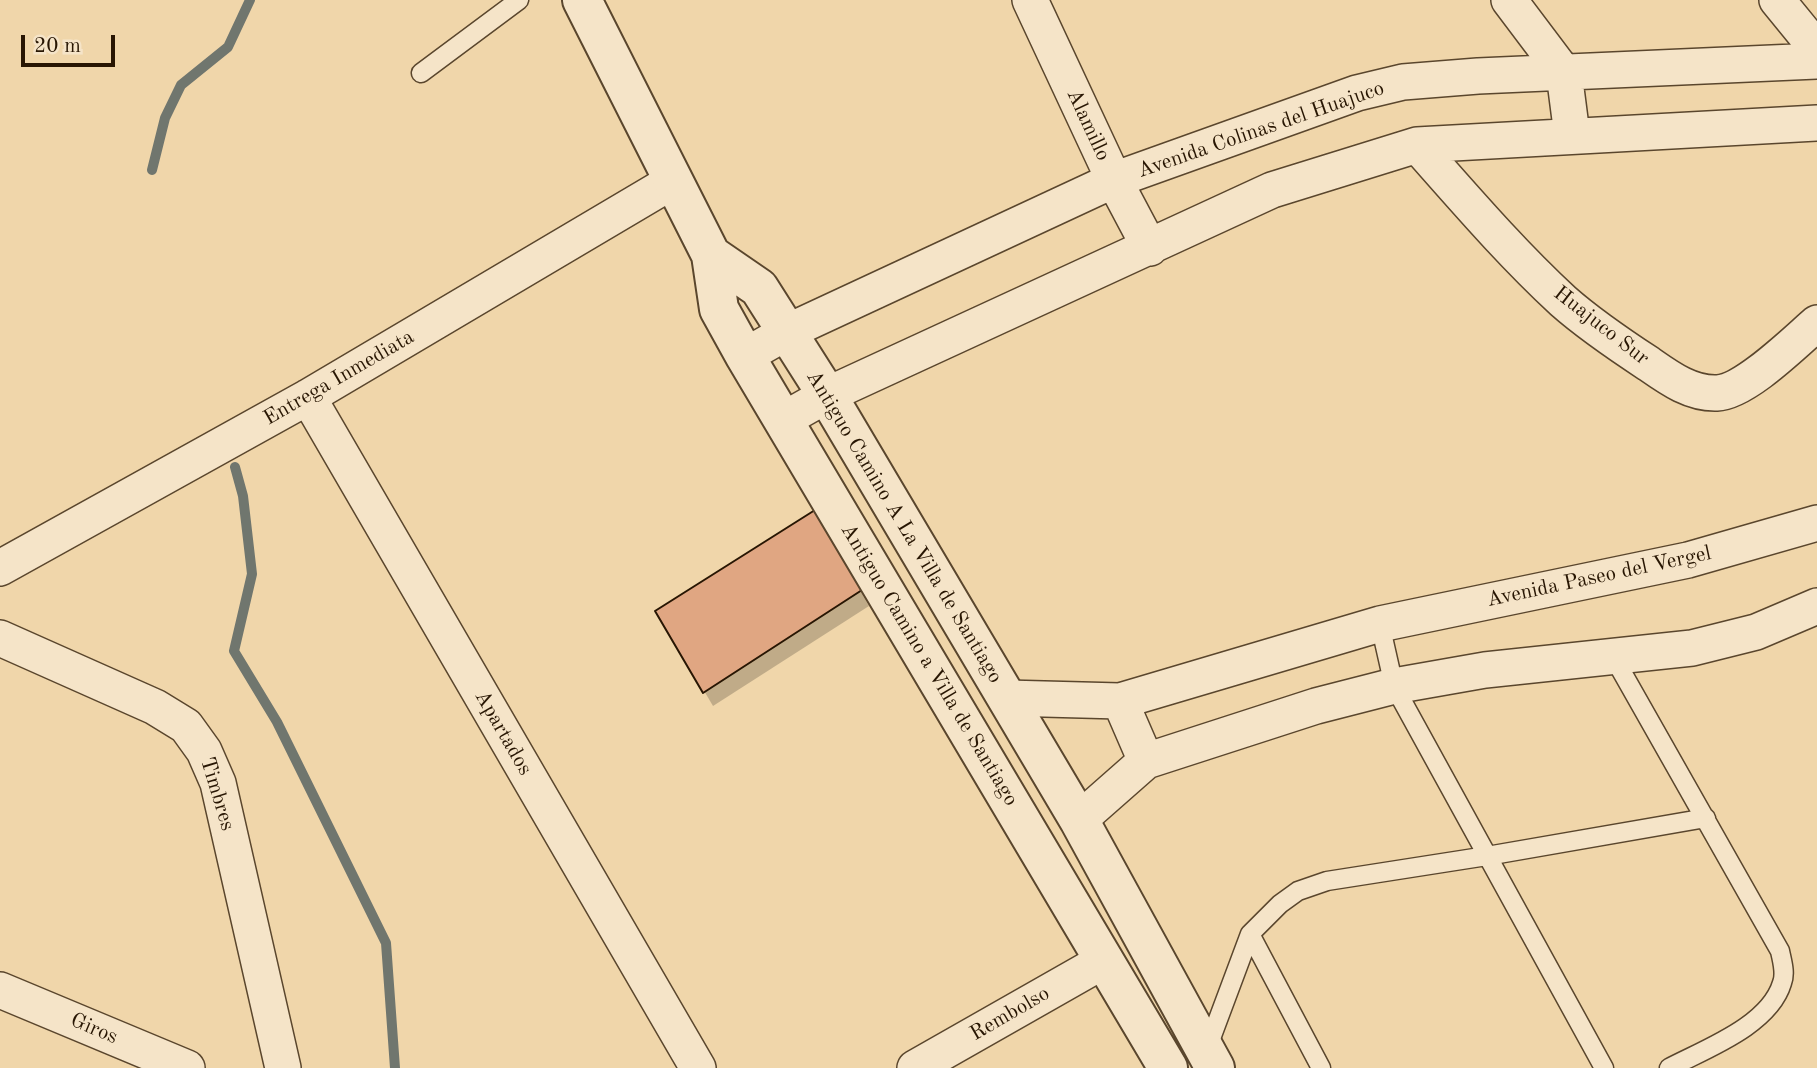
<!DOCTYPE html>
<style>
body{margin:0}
#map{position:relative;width:1817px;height:1068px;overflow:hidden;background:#f0d6aa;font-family:"Old Standard TT",serif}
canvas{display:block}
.scale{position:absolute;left:21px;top:35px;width:94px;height:32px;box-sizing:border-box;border:4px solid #281603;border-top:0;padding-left:9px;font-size:21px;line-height:24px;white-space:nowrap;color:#281603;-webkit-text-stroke:5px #f5e4c8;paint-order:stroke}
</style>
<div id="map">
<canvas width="1817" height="1068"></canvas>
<div class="scale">20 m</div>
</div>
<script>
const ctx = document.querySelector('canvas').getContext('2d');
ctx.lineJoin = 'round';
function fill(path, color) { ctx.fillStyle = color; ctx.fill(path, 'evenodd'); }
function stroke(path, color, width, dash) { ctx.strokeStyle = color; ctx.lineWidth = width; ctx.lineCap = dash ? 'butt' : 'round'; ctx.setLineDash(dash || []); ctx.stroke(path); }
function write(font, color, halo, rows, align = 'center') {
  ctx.font = font + ' "Old Standard TT",serif'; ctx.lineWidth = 5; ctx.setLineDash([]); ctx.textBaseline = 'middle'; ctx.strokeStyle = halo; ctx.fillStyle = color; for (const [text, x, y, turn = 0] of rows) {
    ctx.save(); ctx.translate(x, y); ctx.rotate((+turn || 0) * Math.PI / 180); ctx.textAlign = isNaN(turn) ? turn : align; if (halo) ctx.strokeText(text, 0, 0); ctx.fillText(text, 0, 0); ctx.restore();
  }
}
fill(new Path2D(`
 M815,513L869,606L713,706L657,611Z`), '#0003');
stroke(new Path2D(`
 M152,170L165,118L181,85L228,47L250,0
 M235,467L243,496L252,574L234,651L277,722L386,943L395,1068`), '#70766e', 10);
const building = new Path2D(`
 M815,510L862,590L703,693L655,611Z`);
fill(building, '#e0a682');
stroke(building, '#281603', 2);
const service = new Path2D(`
 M421,73L519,0
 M1380,624L1394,686L1604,1068
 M1614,658L1780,951C1782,961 1786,973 1782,983C1769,1026 1705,1049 1669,1068
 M1250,934L1321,1068
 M1207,1049L1250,934L1280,904L1298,891L1327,881L1487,856L1706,818`);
const minor = new Path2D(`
 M1030,0L1114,180L1150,248
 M1509,0L1564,73L1572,135
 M1777,0L1817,49
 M1417,145C1464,198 1511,253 1563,301C1589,324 1620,345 1649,364C1669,378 1691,394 1717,393C1745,392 1795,342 1817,323
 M745,356L787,332L1114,180L1357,93L1403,82L1478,76L1817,61
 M308,397L698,1068
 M783,420L827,395L1272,190L1417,145L1817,123
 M0,568L308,397L673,181
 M0,638L155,707L186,726L204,751L218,783L283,1068
 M1006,698L1120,701L1380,624L1688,560L1817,523
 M1120,701L1146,761
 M1079,820L1146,761L1316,706L1394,686L1485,670L1692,648L1756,632L1817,606
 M0,990L187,1068
 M915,1068L1105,960`);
const tertiary = new Path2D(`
 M582,0L711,255L759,288L827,395L1079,820L1215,1068
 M711,255L719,309L745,356L1168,1068`);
stroke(service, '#5a462d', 21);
stroke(minor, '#5a462d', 38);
stroke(tertiary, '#5a462d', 42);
stroke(service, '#f5e4c8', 18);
stroke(minor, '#f5e4c8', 35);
stroke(tertiary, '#f5e4c8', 38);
write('21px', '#281603', '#f5e4c8', [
 ["Alamillo",1088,125,65],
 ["Avenida Colinas del Huajuco",1261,130,-19],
 ["Huajuco Sur",1601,326,38],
 ["Entrega Inmediata",339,378,-30],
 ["Antiguo Camino A La Villa de Santiago",904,527,59],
 ["Avenida Paseo del Vergel",1599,577,-12],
 ["Antiguo Camino a Villa de Santiago",929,665,59],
 ["Apartados",503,733,60],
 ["Timbres",217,794,73],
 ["Rembolso",1010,1014,-30],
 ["Giros",94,1029,23]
]);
</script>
